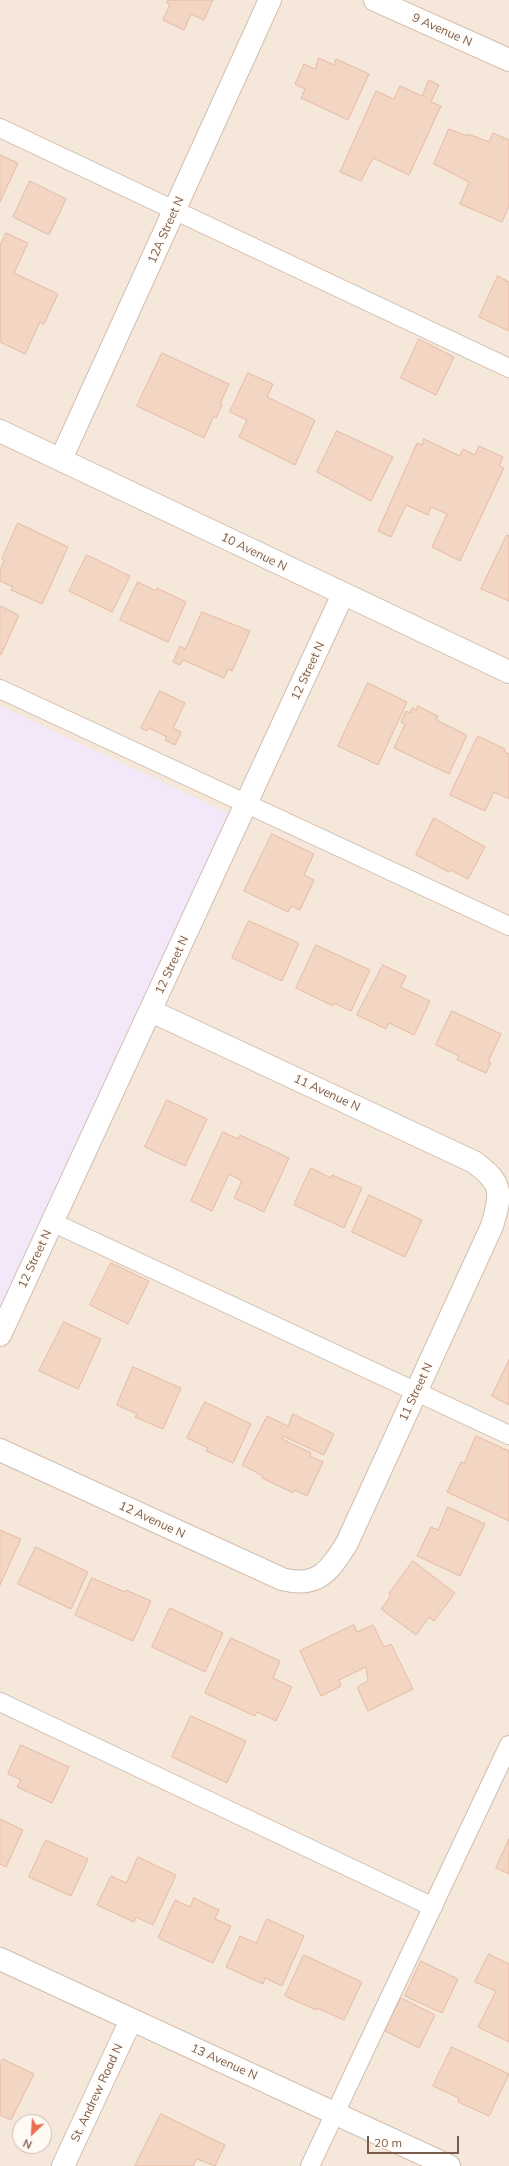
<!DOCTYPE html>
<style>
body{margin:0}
#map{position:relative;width:509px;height:2166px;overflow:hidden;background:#fdf6ec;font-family:Mulish,sans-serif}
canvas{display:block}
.north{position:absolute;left:12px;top:2114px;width:40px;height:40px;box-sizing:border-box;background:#fffaf3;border:1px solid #cabbb1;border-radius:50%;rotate:205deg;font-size:11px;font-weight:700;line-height:16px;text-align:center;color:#7a5c4d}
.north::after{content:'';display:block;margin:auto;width:14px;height:18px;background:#e76f51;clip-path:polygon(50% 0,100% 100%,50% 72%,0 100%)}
.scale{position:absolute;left:367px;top:2136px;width:92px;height:18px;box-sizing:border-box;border:2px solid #7a5c4d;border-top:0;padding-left:5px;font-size:12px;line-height:14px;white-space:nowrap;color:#7a5c4d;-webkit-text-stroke:3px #fffaf3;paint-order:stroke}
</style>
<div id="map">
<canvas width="509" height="2166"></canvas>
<div class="north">N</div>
<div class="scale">20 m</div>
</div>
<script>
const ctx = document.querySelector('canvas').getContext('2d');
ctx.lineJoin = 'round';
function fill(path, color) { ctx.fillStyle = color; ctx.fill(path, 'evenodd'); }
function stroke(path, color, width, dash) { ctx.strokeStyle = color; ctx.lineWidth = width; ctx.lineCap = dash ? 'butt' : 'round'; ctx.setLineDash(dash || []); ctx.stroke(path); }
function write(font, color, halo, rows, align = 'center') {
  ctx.font = font + ' Mulish,sans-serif'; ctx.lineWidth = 3; ctx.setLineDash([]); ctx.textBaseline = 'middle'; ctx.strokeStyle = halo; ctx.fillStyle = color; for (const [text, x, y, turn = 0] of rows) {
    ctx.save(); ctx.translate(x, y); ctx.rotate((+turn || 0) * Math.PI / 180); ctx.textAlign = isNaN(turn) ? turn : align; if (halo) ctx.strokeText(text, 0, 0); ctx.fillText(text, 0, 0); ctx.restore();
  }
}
fill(new Path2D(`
 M0,0H509V2166H0ZM20,2122H44V2146H20Z`), '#f5e8da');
fill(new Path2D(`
 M0,706L239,818L0,1335Z`), '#f3e8fa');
const building = new Path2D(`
 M168,0H213L204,20L191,14L184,30L163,20L170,4L167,3Z
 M319,58L334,65L336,59L369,74L348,120L301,98L305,89L295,84L304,64L315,69Z
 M429,80L439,85L431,102L441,106L409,175L373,158L361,181L340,172L376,91L394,99L400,86L422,96Z
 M449,129L467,136L468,134L489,142L493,133L509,140V206L502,222L460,204L469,182L434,164Z
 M0,155L18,163L0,202Z
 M30,181L66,199L49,235L13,217Z
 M6,233L28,243L14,273L58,294L44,324L40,322L25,354L0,342V246Z
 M498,276L509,282V331L479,317Z
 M419,339L454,357L436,395L401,378Z
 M162,353L229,384L220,404L222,405L216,418L214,416L204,438L137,406Z
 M248,373L273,384L267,397L315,420L295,465L239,437L247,420L230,412Z
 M337,431L393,457L371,501L317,472Z
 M424,439L460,456L463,449L475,455L479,446L503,457L499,466L504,468L460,561L432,547L447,514L431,507L428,515L406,505L391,537L378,531L417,443L422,445Z
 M18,523L68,547L42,604L11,590L13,587L0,581V570L4,561L2,559Z
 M507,535L509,536V601L481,589Z
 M87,555L130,576L112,612L69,591Z
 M138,582L156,591L157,588L186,602L168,642L120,620Z
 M0,606L19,615L1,655L0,654Z
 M202,612L250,631L232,671L228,669L224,678L183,660L180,665L173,662L180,646L185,649Z
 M368,683L407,702L378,765L338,746Z
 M160,691L185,703L173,728L181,732L175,745L165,740L167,737L149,728L147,731L141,728Z
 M418,706L438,716L436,720L467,735L449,774L394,748L405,724L401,722L406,711L410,713L412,708L416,710Z
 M478,736L505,749L504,751L509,754V799L494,792L485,811L450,795Z
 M434,818L485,847L468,879L451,870L449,872L416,855Z
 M272,834L314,854L304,875L314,880L300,910L291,906L288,912L244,891Z
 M249,921L299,943L282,981L232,958Z
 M316,945L370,970L351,1011L334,1003L333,1006L296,988Z
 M383,965L406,976L401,987L430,1001L414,1035L389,1023L386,1029L357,1015Z
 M452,1011L501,1034L488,1062L491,1063L486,1073L457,1060L459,1056L436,1045Z
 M167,1100L207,1119L185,1166L145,1147Z
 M223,1132L238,1139L240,1135L289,1158L264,1212L234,1198L242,1181L229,1174L212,1211L191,1201Z
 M311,1168L331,1178L332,1175L362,1188L344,1228L294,1205Z
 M369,1195L422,1220L405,1257L352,1232Z
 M111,1263L149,1281L128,1324L90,1305Z
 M64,1322L101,1339L78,1389L39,1371Z
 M509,1360V1405L492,1396Z
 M133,1367L181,1388L163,1429L135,1417L137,1414L117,1405Z
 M205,1402L251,1424L233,1463L206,1451L208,1448L187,1438Z
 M293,1414L334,1434L324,1455L283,1436L282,1439L311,1453L310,1456L323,1462L307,1496L294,1490L293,1493L262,1478L263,1476L242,1465L267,1416L288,1426Z
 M476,1436L509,1451V1521L447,1492L461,1462L464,1463Z
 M448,1507L485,1524L460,1576L417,1556L431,1527L438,1530Z
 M0,1530L21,1539L0,1585Z
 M36,1547L88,1572L71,1609L18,1584Z
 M413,1561L455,1593L434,1621L429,1617L416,1635L381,1609L391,1595L389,1594Z
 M92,1578L125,1592L126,1590L151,1601L133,1641L75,1615Z
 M170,1608L223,1633L205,1672L152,1647Z
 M354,1625L357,1632L373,1625L384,1647L391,1644L413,1689L368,1711L357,1687L368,1681L366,1667L339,1680L341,1686L321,1696L300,1651Z
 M231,1638L280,1661L273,1678L292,1687L276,1721L257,1712L255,1716L205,1693Z
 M191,1716L246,1741L227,1783L172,1757Z
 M21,1745L69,1767L52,1803L17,1787L21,1780L8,1774Z
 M0,1819L23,1830L6,1867L0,1864Z
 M509,1839V1874L496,1868Z
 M46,1840L88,1859L71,1896L29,1877Z
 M138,1857L176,1875L153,1925L136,1917L134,1922L97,1905L111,1876L126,1883Z
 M194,1898L219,1910L215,1919L231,1926L213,1963L158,1938L175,1900L190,1907Z
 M267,1919L304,1936L282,1986L265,1978L263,1984L226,1967L240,1936L256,1943Z
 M489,1954L509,1964V2042L478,2027L496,1991L475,1982Z
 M304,1955L362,1982L344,2020L317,2008L316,2010L285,1996Z
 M421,1961L458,1979L442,2013L405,1996Z
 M401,1998L435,2015L419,2048L385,2031Z
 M452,2047L509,2074L489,2116L458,2102L459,2098L433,2086Z
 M3,2059L34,2074L11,2120L0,2115V2064Z
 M161,2114L225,2145L215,2166L197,2159L193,2166H135Z`);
fill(building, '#f3d5c3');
stroke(building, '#e6bba3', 1);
const lane = new Path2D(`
 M0,128L509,368
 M0,689L509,926
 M52,1222L509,1435
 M0,1702L433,1907
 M310,2166L509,1745`);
const street = new Path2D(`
 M0,431L509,672
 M61,459L270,0
 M0,1335L343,594
 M0,1450L282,1579C318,1589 330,1570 347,1543L492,1226C502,1193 503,1183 474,1162L151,1011
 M0,1959L449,2166
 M63,2166L131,2020`);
const secondary = new Path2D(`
 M375,0L509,60`);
stroke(lane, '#d1beb0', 20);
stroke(street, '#d1beb0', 24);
stroke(secondary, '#d6c0b0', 24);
stroke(lane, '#fff', 18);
stroke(street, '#fff', 22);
stroke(secondary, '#fff', 22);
write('12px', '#7a5c4d', '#fffaf3', [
 ["9 Avenue N",442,30,24],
 ["12A Street N",166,230,-66],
 ["10 Avenue N",254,552,26],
 ["12 Street N",308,671,-65],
 ["12 Street N",172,965,-65],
 ["11 Avenue N",327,1093,25],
 ["12 Street N",35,1259,-65],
 ["11 Street N",416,1392,-65],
 ["12 Avenue N",152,1520,25],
 ["13 Avenue N",224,2062,24],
 ["St. Andrew Road N",97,2093,-65]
]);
</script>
